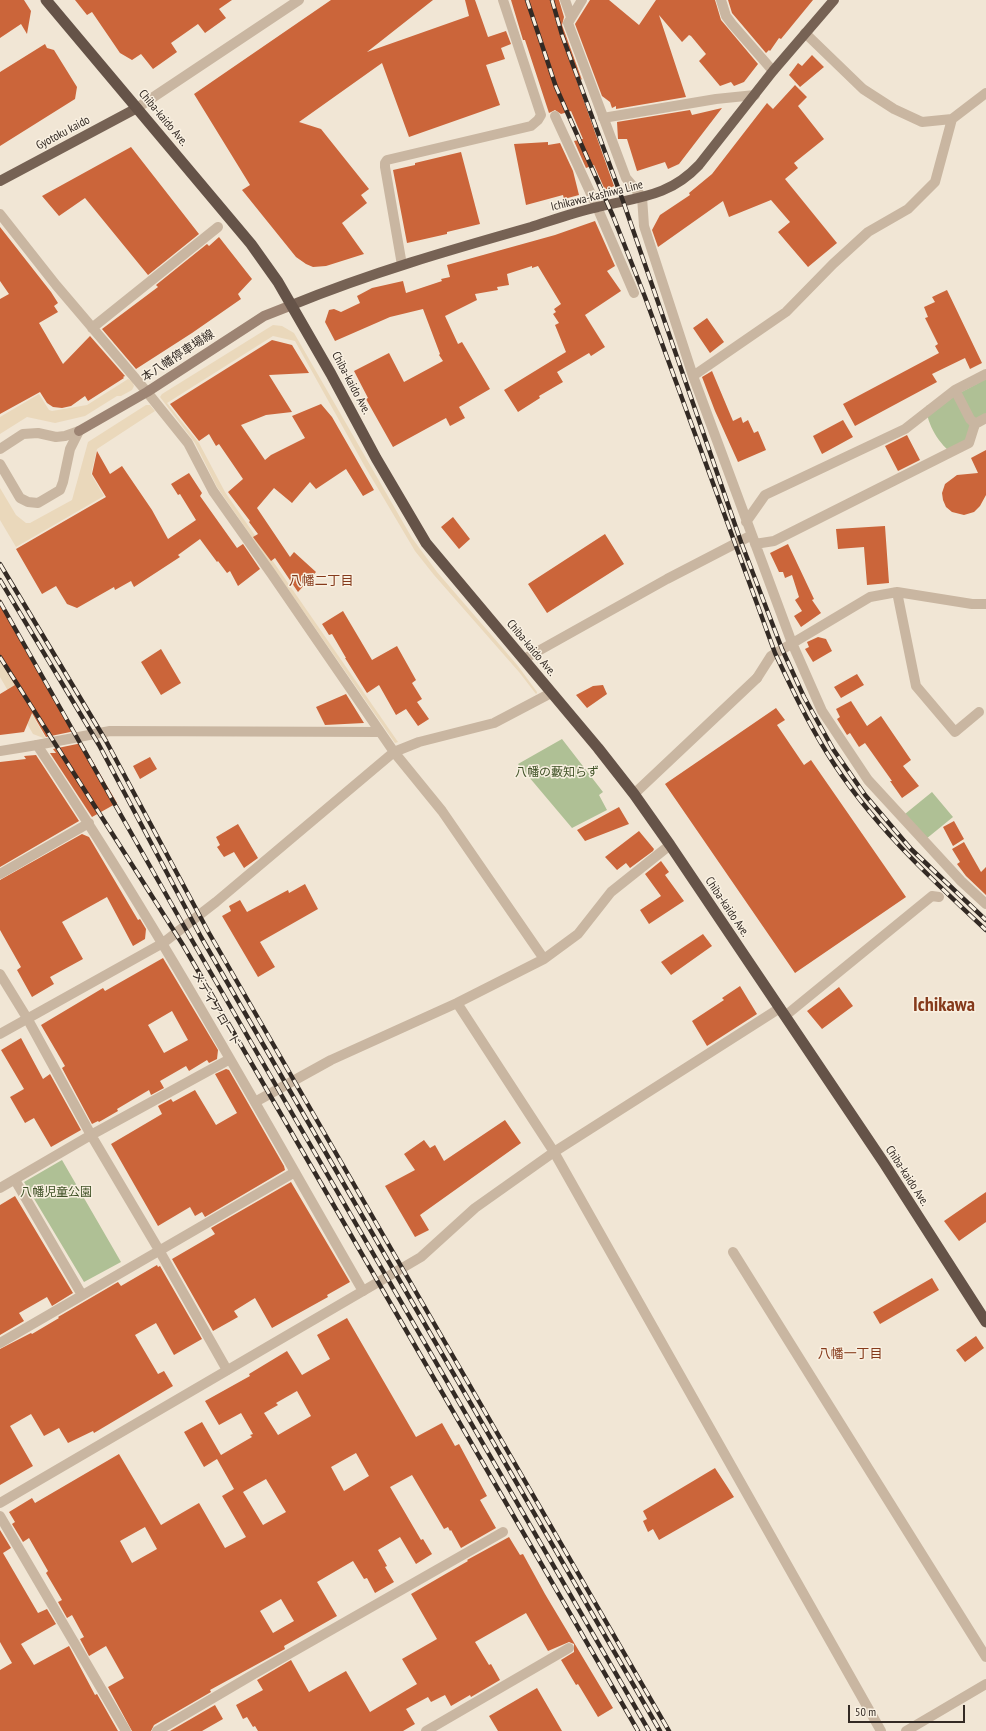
<!DOCTYPE html>
<meta charset="utf-8">
<style>
body{margin:0}
#map{position:relative;width:986px;height:1731px;overflow:hidden;background:#f1e6d5;font-family:"PT Sans Narrow",sans-serif}
canvas{display:block}
.scale{position:absolute;left:848px;top:1705px;width:117px;height:18px;box-sizing:border-box;border:2px solid #332a24;border-top:0;padding-left:5px;font-size:12px;line-height:14px;white-space:nowrap;color:#332a24;-webkit-text-stroke:3px #f9f0e1;paint-order:stroke}
</style>
<div id="map">
<canvas width="986" height="1731"></canvas>
<div class="scale">50 m</div>
</div>
<script>
const ctx = document.querySelector('canvas').getContext('2d');
ctx.lineJoin = 'round';
function fill(path, color) { ctx.fillStyle = color; ctx.fill(path, 'evenodd'); }
function stroke(path, color, width, dash) { ctx.strokeStyle = color; ctx.lineWidth = width; ctx.lineCap = dash ? 'butt' : 'round'; ctx.setLineDash(dash || []); ctx.stroke(path); }
function write(font, color, halo, rows, align = 'center') {
  ctx.font = font + ' "PT Sans Narrow","Noto Sans JP",sans-serif'; ctx.lineWidth = 3; ctx.setLineDash([]); ctx.textBaseline = 'middle'; ctx.strokeStyle = halo; ctx.fillStyle = color; for (const [text, x, y, turn = 0] of rows) {
    ctx.save(); ctx.translate(x, y); ctx.rotate((+turn || 0) * Math.PI / 180); ctx.textAlign = isNaN(turn) ? turn : align; if (halo) ctx.strokeText(text, 0, 0); ctx.fillText(text, 0, 0); ctx.restore();
  }
}
fill(new Path2D(`
 M986,379V414L975,435L954,455C939,444 927,425 926,406L950,398Z
 M562,739L603,792L599,795L607,810L572,828L518,764Z
 M932,792L953,817L926,839L905,814Z
 M62,1160L121,1262L84,1282L24,1182Z`), '#afc095');
fill(new Path2D(`
 M273,325L282,326L294,333L412,538L437,572L518,666L537,692V693L536,694L519,672L434,575L415,551L364,465L295,341L273,336L167,403L199,443L225,492L398,742L395,743L217,487L195,443L160,397L162,394Z
 M128,379L132,381L134,386L132,390L121,396H117L85,416L55,423L27,417L0,434V417L39,394L49,410L52,411L87,405Z
 M146,405H150L155,411L97,449L91,474L104,496L16,547L0,520V488L16,515L26,523H30L72,500L88,442Z
 M0,657L46,739L33,734L0,677Z`), '#ead8bb');
fill(new Path2D(`
 M0,0H24L31,11L27,34L21,24L0,38Z
 M75,0H232L219,9L226,18L205,33L198,24L171,43L177,52L153,69L141,54L132,60L120,53L92,12L87,15Z
 M331,0H433L367,52L469,16L465,0H475L488,37L506,31L511,44L501,48L505,59L486,65L500,105L409,137L382,63L299,122L321,129L369,189L361,195L367,203L342,223L364,254L326,266L313,267L306,264L296,257L242,190L250,185L194,94Z
 M511,0H559L564,17L562,25L582,80L574,73L614,186L605,190L594,165L586,168L574,141L583,139L571,111L561,114L555,110L549,113L525,40H523Z
 M590,0H609L639,25L656,0H715L721,20L758,64L744,82L734,86L731,82L720,86L699,61L706,54L691,36L689,35L682,42L659,15L686,97L616,109V106L612,108L610,102L602,96L575,24Z
 M728,0H813L781,39L779,38L770,51L769,50L766,53L732,13Z
 M45,44L47,48L54,50L77,87L75,99L0,146V72Z
 M812,55L824,67L800,87L789,75L798,63L802,66Z
 M795,85L807,97L798,106L824,139L794,163L798,168L785,179L837,243L808,267L778,232L790,222L771,200L729,217L723,201L658,247L652,230L660,215L690,195L689,193L712,174L767,103L773,109Z
 M722,108L679,164L668,169L665,162L637,171L627,139H618L617,122L690,110L692,115Z
 M548,142V145L560,143L573,171L579,195L564,199L563,195L526,205L514,144Z
 M131,147L199,234L148,275L85,198L59,216L42,196Z
 M461,152L480,224L447,232V234L407,243L393,170L415,165V163Z
 M595,221L615,266L607,271L621,291L585,315L605,347L591,356L589,353L557,372L563,382L539,396L540,398L518,412L504,390L566,352L555,325L559,323L553,314L556,312L554,309L561,304L538,266L532,268V266L507,274L509,285L497,287L498,290L475,294L477,300L445,316L458,344L462,342L490,389L459,407L465,418L450,426L446,418L393,447L366,399L368,398L354,371L389,353L404,382L443,361L439,355L440,354L423,309L390,317L335,341L325,322L329,310L334,309L341,312L360,303L357,296L372,288L403,281L406,293L442,281L441,279L450,277L447,265L555,235Z
 M0,227L51,292L58,303L54,306L58,312L39,323L63,364L90,336L125,376L123,377L124,378L88,401L85,396L71,406L62,408L53,407L47,403L40,392L0,414V299L9,294L0,281Z
 M219,237L252,279L238,294L241,299L192,333L136,369L102,329L158,287L156,285L207,244L209,246Z
 M947,290L982,363L970,369L965,358L932,374L937,382L855,426L843,404L939,353L935,346L938,344L925,318L928,317L924,307L935,302L932,297Z
 M707,318L724,342L710,353L693,328Z
 M272,340L292,345L309,373L269,375L292,412L266,415L241,425L265,460L271,455L305,438L292,416L321,404L332,417L374,490L363,496L346,469L316,489L310,482L292,503L274,488L257,508L290,557L294,552L316,572L298,592L275,558L271,561L253,537L258,534L249,522L250,521L228,492L243,479L219,444L216,446L209,434L199,441L170,404Z
 M712,371L733,421L741,417L743,423L748,420L754,433L758,431L766,450L738,462L715,411L702,377Z
 M843,420L853,437L822,454L813,436Z
 M907,435L920,460L898,471L885,446Z
 M986,450V495L980,506L974,512L964,515L952,512L946,507L943,500L942,493L945,484L957,475L978,473L971,458Z
 M97,451L110,474L122,466L152,510L168,539L196,520L180,494L178,495L171,484L189,473L202,493L200,496L237,548L243,544L260,569L238,586L230,571L227,573L218,561L217,562L200,539L178,555L180,557L134,587L131,581L115,590L114,587L77,608L67,604L56,586L42,594L16,549L106,497L92,474Z
 M453,517L470,539L459,549L441,527Z
 M885,526L889,583L867,585L864,547L838,549L836,529Z
 M605,534L624,564L547,613L528,584Z
 M788,544L814,599L812,600L821,613L801,627L794,616L802,611L795,600L799,597L792,575L785,578L783,572H779L770,553Z
 M0,599L75,731L46,737L32,713L24,732L0,735V694L15,685L0,660Z
 M343,611L372,660L397,646L416,680L412,683L422,699L417,702L429,719L418,726L406,709L396,715L379,685L367,693L345,658H346L332,634L329,635L322,624Z
 M818,637L826,639L832,651L813,662L805,649L809,647L807,642Z
 M161,649L181,683L161,695L141,662Z
 M857,674L864,685L841,698L834,687Z
 M603,685L607,694L587,708L576,695L593,686Z
 M346,694L364,723L325,725L316,707Z
 M851,701L867,726L881,716L911,760L903,766L919,786L902,798L890,781H892L865,743L859,747L850,733L847,735L837,719L840,717L836,709Z
 M776,708L785,720L777,725L804,765L811,760L906,897L795,973L665,784Z
 M82,743L117,803L92,817L50,753H56L53,749Z
 M36,755L79,821L0,867V762L26,759L24,756Z
 M150,757L157,769L140,779L133,766Z
 M619,807L629,824L585,841L577,830Z
 M954,821L964,839L953,846L943,827Z
 M238,824L258,858L244,868L234,852L224,857L217,847L220,845L216,837Z
 M639,831L654,849L653,851L630,868L626,863L617,870L605,857Z
 M82,834L89,837L138,920L140,919L146,929L145,939L133,946L107,897L62,922L83,959L50,977L54,984L32,997L17,970L21,967L0,930V880Z
 M964,842L981,872L986,867V895L966,876L957,864L960,862L952,849Z
 M661,861L669,872L665,875L684,901L649,924L640,910L661,896L645,874Z
 M305,884L318,909L260,942L275,967L258,977L222,916L231,911L229,906L240,900L247,912L288,890L289,893Z
 M703,934L712,946L671,975L661,962Z
 M163,958L218,1050L217,1059L209,1063L207,1060L189,1071L186,1066L160,1081L164,1088L151,1095L149,1090L117,1109L118,1111L99,1122L98,1121L92,1124L62,1068L65,1066L41,1025L103,988L105,991ZM172,1011L188,1040L164,1053L148,1025Z
 M740,986L757,1014L707,1046L692,1021L724,1000L722,998Z
 M839,987L853,1006L822,1029L807,1011Z
 M21,1038L43,1079L50,1074L81,1130L51,1147L34,1118L25,1123L10,1097L24,1089L1,1050Z
 M226,1069L229,1070L284,1166L285,1170L205,1217L202,1212L195,1216L190,1207L158,1226L111,1144L162,1114L158,1106L171,1099L173,1102L195,1090L216,1125L237,1113L215,1074Z
 M505,1120L521,1143L420,1215L429,1230L415,1237L385,1186L415,1170L404,1154L424,1140L430,1148L435,1145L444,1161Z
 M291,1182L350,1282L327,1295L328,1297L272,1328L255,1298L234,1311L238,1317L213,1331L172,1259L215,1234L211,1228Z
 M986,1192V1222L959,1241L944,1221Z
 M15,1196L73,1293L52,1306L47,1297L19,1313L24,1321L0,1335V1205Z
 M157,1265L158,1267L160,1266L202,1339L174,1355L156,1323L135,1335L158,1374L164,1371L173,1386L94,1433L93,1431L68,1443L59,1428L44,1436L31,1414L10,1426L33,1466L0,1485V1349L31,1333L32,1334L59,1318L58,1317L118,1282L121,1286Z
 M932,1278L939,1290L880,1324L873,1312Z
 M347,1318L416,1437L442,1423L455,1446L459,1444L487,1496L480,1500L496,1528L461,1548L451,1530L450,1531L448,1527L444,1529L412,1475L390,1487L421,1540L423,1539L432,1554L416,1564L400,1537L378,1550L387,1566L385,1567L394,1582L375,1593L367,1578L364,1579L353,1561L317,1582L337,1616L284,1646L285,1649L210,1690L211,1692L154,1725L151,1731H132L108,1687L124,1678L106,1646L89,1656L80,1639L84,1637L72,1615L67,1618L58,1602L62,1600L46,1573L48,1571L29,1538L23,1542L12,1524L15,1522L9,1512L32,1498L35,1503L119,1454L161,1525L199,1503L225,1548L246,1537L222,1496L234,1489L217,1459L204,1467L184,1432L202,1422L221,1455L252,1437L250,1435L253,1434L241,1413L219,1425L205,1401L250,1376L249,1374L287,1351L302,1375L330,1359L317,1335ZM297,1391L311,1416L278,1435L264,1413L278,1405L276,1403ZM356,1453L369,1476L344,1491L331,1467ZM266,1479L286,1512L263,1525L243,1492ZM145,1527L157,1549L132,1563L120,1541ZM281,1599L294,1621L273,1633L260,1611Z
 M976,1336L984,1348L965,1362L956,1350Z
 M715,1468L734,1497L659,1540L653,1529L648,1532L643,1521L647,1519L643,1511Z
 M0,1530L11,1548L3,1553L38,1613L47,1609L56,1624L21,1644L34,1665L69,1646L95,1695L97,1694L118,1731H0V1670L12,1663L0,1642Z
 M509,1537L520,1555L523,1554L545,1594L613,1708L598,1717L578,1684L576,1685L561,1660L574,1652V1644L569,1642L548,1651L526,1613L475,1642L489,1665L491,1664L500,1680L471,1697L470,1695L451,1706L445,1695L431,1702L428,1697L406,1709L415,1724L403,1731H258L255,1726L253,1727L247,1717L243,1719L236,1705L263,1690L257,1680L291,1660L309,1692L346,1671L370,1712L417,1684L402,1659L437,1639L411,1594L468,1561L467,1560Z
 M537,1688L562,1731H498L489,1716Z
 M215,1705L223,1719L202,1731H170Z`), '#cb653a');
stroke(new Path2D(`
 M555,116L597,207`), '#c9b6a1', 10);
stroke(new Path2D(`
 M565,0L571,17
 M582,0L568,23L626,178L642,197L644,226L693,376L792,643L822,711L868,780L961,881L986,904
 M721,0L726,16L732,24L773,71
 M805,33L863,89L894,109L922,122L952,119L986,93
 M603,118L716,99L755,95
 M597,207L634,293
 M0,214L56,285L147,392L188,443L213,491L271,573L394,752L442,811L544,959
 M402,265L385,167V163L387,160L531,126L538,120L541,115L503,0
 M92,328L218,227
 M693,376L786,312L833,264L868,232L908,209L935,182L952,119
 M955,390L970,419L975,424
 M0,449L23,434L38,433L56,437L65,436L79,431
 M0,464L20,498L28,502L38,503L60,490L63,482L70,449L79,431
 M746,522L765,495L905,429L955,390L986,374
 M755,544L774,541L969,443L975,424L986,418
 M897,592L916,686L955,732L979,712
 M524,659L667,579L752,535
 M757,678L771,656L870,597L897,592L972,604H986
 M380,732L110,731L37,745C155,921 257,1107 363,1291L421,1257L475,1208L554,1152L780,1008
 M0,874L89,823
 M0,974L27,1018L91,1135L159,1250L227,1370
 M457,1003L554,1152L881,1731
 M785,1016L932,896L939,897
 M0,1034L163,943L216,902L394,752L419,742L494,723L551,693
 M255,1102L331,1060L457,1003L544,959L578,934L611,892L670,845
 M15,1180L82,1295
 M0,1188L91,1135L230,1059
 M733,1252L986,1657
 M0,1343L295,1172
 M0,1516L126,1731
 M157,1731L254,1674L503,1532
 M426,1731L569,1648`), '#c9b6a1', 10);
stroke(new Path2D(`
 M137,108L299,0
 M0,751L37,745
 M634,794L757,678
 M0,1503L363,1291
 M906,1731L986,1684`), '#c9b6a1', 10);
stroke(new Path2D(`
 M79,431L147,392L264,316L292,305`), '#9d8473', 10);
stroke(new Path2D(`
 M0,181L137,108
 M292,305C370,273 450,250 531,227C553,220 575,212 598,207C638,197 669,197 699,165L773,71L834,0`), '#766254', 10);
stroke(new Path2D(`
 M46,0L251,244L278,282L331,374L376,458L426,543L598,748L634,794L670,845L884,1163L986,1322`), '#655348', 11);
const rail = new Path2D(`
 M527,0L556,87L613,216L645,297L775,653C791,687 807,721 827,753C869,821 928,876 986,930
 M552,0L562,35L623,201L741,542L782,649L804,697L833,749L865,795L911,849L986,920
 M0,564L106,741L209,933L669,1731
 M0,580L99,745L201,937L660,1731
 M0,602L193,942L649,1731
 M0,657L183,945L638,1731`);
stroke(rail, '#332a24', 4.5);
stroke(rail, '#f9f0e1', 3, [9]);
write('12px', '#332a24', '#f9f0e1', [
 ["Chiba-kaido Ave.",163,118,50],
 ["Gyotoku kaido",63,133,-28],
 ["Ichikawa-Kashiwa Line",597,196,-14],
 ["本八幡停車場線",178,356,-33],
 ["Chiba-kaido Ave.",351,383,62],
 ["Chiba-kaido Ave.",531,648,50],
 ["Chiba-kaido Ave.",727,907,56],
 ["メディアロード",216,1009,60],
 ["Chiba-kaido Ave.",907,1176,57]
]);
write('12px', '#405227', '#f9f0e1', [
 ["八幡の藪知らず",557,773],
 ["八幡児童公園",56,1193]
]);
write('13px', '#853a1b', '#f9f0e1', [
 ["八幡二丁目",321,581],
 ["八幡一丁目",850,1354]
]);
write('bold 20px', '#853a1b', '#f9f0e1', [
 ["Ichikawa",944,1005]
]);
</script>
